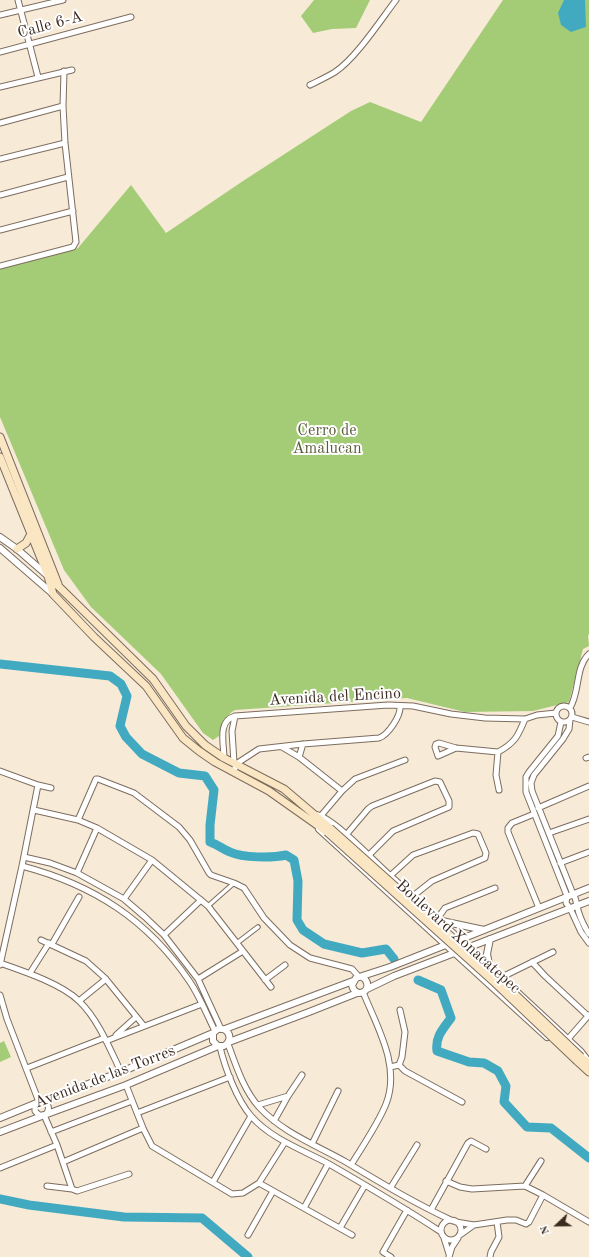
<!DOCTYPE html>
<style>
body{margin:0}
#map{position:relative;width:589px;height:1257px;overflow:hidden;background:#f7ead7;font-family:"Old Standard TT",serif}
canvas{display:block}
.north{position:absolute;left:537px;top:1205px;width:40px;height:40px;-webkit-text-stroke:3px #fff;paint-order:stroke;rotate:248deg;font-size:11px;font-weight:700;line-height:16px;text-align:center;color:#3b2a1e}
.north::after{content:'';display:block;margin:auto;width:14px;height:18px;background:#3b2a1e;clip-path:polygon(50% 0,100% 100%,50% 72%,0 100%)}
</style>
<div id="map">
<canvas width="589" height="1257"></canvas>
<div class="north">N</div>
</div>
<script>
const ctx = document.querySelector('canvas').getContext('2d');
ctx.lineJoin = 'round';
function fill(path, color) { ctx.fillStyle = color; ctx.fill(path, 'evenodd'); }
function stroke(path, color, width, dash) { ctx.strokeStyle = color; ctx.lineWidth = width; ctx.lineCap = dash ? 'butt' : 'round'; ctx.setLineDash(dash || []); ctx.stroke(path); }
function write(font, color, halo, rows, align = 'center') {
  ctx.font = font + ' "Old Standard TT",serif'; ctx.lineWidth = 4; ctx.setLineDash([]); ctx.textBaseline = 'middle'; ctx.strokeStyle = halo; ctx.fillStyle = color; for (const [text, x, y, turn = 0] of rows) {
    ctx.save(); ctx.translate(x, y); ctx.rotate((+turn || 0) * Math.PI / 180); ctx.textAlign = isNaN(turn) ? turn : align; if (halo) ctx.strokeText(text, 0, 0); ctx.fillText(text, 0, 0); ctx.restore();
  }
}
fill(new Path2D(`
 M314,0H370L356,28L332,29L313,33L301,16Z
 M503,0H589V634L588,636L589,646L583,649L569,702L533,711L465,712L407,698L235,710C225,716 221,724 219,736L213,740L203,733L161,674L91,607L64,570L0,417V269L78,248L131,185L166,233L243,181L351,111L370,102L421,122Z
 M4,1041L11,1057L0,1062V1043Z`), '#a4cc77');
fill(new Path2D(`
 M564,0H585L586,27L571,32L561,25L558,13Z`), '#41aac1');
stroke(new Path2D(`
 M0,664L110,676L121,684L127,696L120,726L126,737L142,754L179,773L205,776L214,790L210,825V842C219,845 222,849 230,852C243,858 272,858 286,855L294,860L298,881L297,920L303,930L324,944L362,953L386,949L394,959
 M418,980L441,990L451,1018C443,1029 435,1037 437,1051L469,1062L484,1063L498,1071L506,1086L504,1102L527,1127L551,1128L589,1158
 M0,1199L29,1205L124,1217L202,1218L248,1257`), '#41aac1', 9);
const pedestrian = new Path2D(`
 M208,906L234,883
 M237,943L258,927`);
const minor = new Path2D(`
 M18,0L38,77
 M0,15L63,0
 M0,52L131,17
 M310,85C318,81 327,77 335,72C356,58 380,21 396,0
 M0,87L72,70
 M0,123L63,106
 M0,159L65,143
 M0,195L68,177
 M0,230L73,211
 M0,266L73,247L76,242L65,143L63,106L64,71
 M556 714a8 8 0 1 1 16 0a8 8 0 1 1-16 0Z
 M570,708C580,692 575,667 589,654
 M572,717L589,722
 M570,720L569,729L563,739L534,775L531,783L532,791L573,894C576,898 576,901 577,906C579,916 584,926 589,934
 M561,722L558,736L529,772L526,777V792L567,896L566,903L570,908L581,932L589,943
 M282,747L299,757L342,791
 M456,748L438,756L435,747L436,744L439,743L456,748L498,752
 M299,757L303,744
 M224,758C224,744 217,721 235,716L388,705L413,706L451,714L485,718L525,719L537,715L556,713
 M586,758L589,757
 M234,763L232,731L235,716
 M0,771L38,785L51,788
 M234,772L236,764L259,749L303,744L379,738C388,735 401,716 400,706
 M499,790L496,775L498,752C515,743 518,736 525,719
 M538,808L589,786
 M34,810L78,820L97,828L152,860L208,906L271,987
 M534,814L512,823L508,828V832L539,908
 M319,818L342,791L355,779L405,760
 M78,820L96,779H98L134,793L179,827L190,840L209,873L211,875L234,883L244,888L264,918L290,945L310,958L352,969L359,977
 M549,833L589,819
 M346,835L368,809L372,806L435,781L440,782L449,801V807L393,831L368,856
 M24,857L50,863L77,873L124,899L145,917L164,935L198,979L221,1029
 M560,863L589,852
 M22,866C94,885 148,920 190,982C200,997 207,1015 215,1031
 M77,873L97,828
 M390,876L413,855L473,833L478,834L486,853L485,858L432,881L413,896
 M124,899L152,860
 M438,918L445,908L495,888
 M164,935L201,900
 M41,940L86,961L105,978L144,1026
 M52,944L79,897
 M532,962L545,976L588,1016
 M0,963C23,971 62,984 79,1001C98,1019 110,1049 121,1072
 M0,965L22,866L38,785
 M30,973L49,943
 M502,977L553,952
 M198,979L243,951
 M265,980L285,965
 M0,995L7,1019L39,1102
 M79,1001L106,979
 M116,1035L136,1017
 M568,1039L589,1015
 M106,1041L202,1004
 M228,1044C236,1065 243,1089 259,1107C283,1133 316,1145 346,1162C381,1183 416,1204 453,1221
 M220,1047C225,1068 237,1100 251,1116C271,1139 303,1150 329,1164C367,1186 405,1208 441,1232
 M399,1065L405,1071L462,1102
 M390,1067L399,1065L402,1057L405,1032L400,1010
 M27,1068L104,1038
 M126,1085L143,1128L152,1146L232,1194L243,1193L259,1183L285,1142
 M39,1102L35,1106V1111L39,1115H43
 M40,1102C49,1102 51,1109 45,1115
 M258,1105L288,1096
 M137,1113L230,1077
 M44,1115L57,1145L72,1189
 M274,1121L288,1096L302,1075
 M51,1132L132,1101
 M312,1144L338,1091
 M63,1162L143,1128
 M351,1165C362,1147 378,1124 386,1104C401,1066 377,1027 363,992
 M0,1168L57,1145
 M446,1181L460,1187L472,1189L525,1186L543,1195L589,1222
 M213,1182L251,1116
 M259,1183L352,1235
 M47,1186L72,1189L77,1191L129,1174
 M525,1186L541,1161
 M391,1187L417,1145
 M304,1208L328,1164
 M431,1210L468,1143L471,1141L486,1149
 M441 1230a10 10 0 1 1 20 0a10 10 0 1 1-20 0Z
 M456,1222L474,1225L507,1220H516L526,1224L529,1222L543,1195
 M340,1228L365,1185
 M248,1235L273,1191
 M460,1235L474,1225
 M444,1238L449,1254
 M391,1257L383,1252L407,1210
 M449,1257L452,1247L458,1238
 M490,1257L491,1252L499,1237L497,1222`);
const tertiary = new Path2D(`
 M0,537L17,549L48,576
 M0,548L53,594
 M316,815C332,817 375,863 390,876C454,934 518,992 581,1052L588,1061
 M319,829L547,1037
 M442,921L484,930
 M459,940L589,888
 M467,948L589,901
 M489,964L487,954L490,939
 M362,977L365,979C374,991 355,1000 352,985L356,978L390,967L448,944
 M367,989L394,976L457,952
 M225,1029L353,981
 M229,1042L309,1012L357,993
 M0,1118L44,1100L121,1072L213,1033L218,1029C229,1027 234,1040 224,1046H218L213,1041V1033
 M0,1132L47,1114L126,1085L218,1046`);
const secondary = new Path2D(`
 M0,437L58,584
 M0,457L48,576L53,594L94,637L146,686L183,738L199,751L215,762L269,791L327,832
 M17,549L26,543L31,534
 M48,576L153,679L186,726L205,745L224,758L284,789L330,828
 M581,1057L589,1063
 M577,1061L589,1072`);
stroke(pedestrian, '#7d6d5f', 5.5);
stroke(minor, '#7d6d5f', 7);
stroke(tertiary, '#7d6d5f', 8);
stroke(secondary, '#7d6d5f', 9);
stroke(pedestrian, '#fff', 3.5);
stroke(minor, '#fff', 5);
stroke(tertiary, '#fff', 6);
stroke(secondary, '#fbe6c3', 7);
const secondaryBridge = new Path2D(`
 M330,828L499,979L581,1057
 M327,832L495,983L577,1061`);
stroke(secondaryBridge, '#7d6d5f', 9, []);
stroke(secondaryBridge, '#fbe6c3', 7);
write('16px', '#3b2a1e', '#fff', [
 ["Calle 6-A",50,25,-15],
 ["Avenida del Encino",335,697,-3],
 ["Boulevard Xonacatepec",458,937,42],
 ["Avenida de las Torres",105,1077,-21]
]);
write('16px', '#5a5b39', '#fff', [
 ["Cerro de",327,431],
 ["Amalucan",327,449]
]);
</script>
